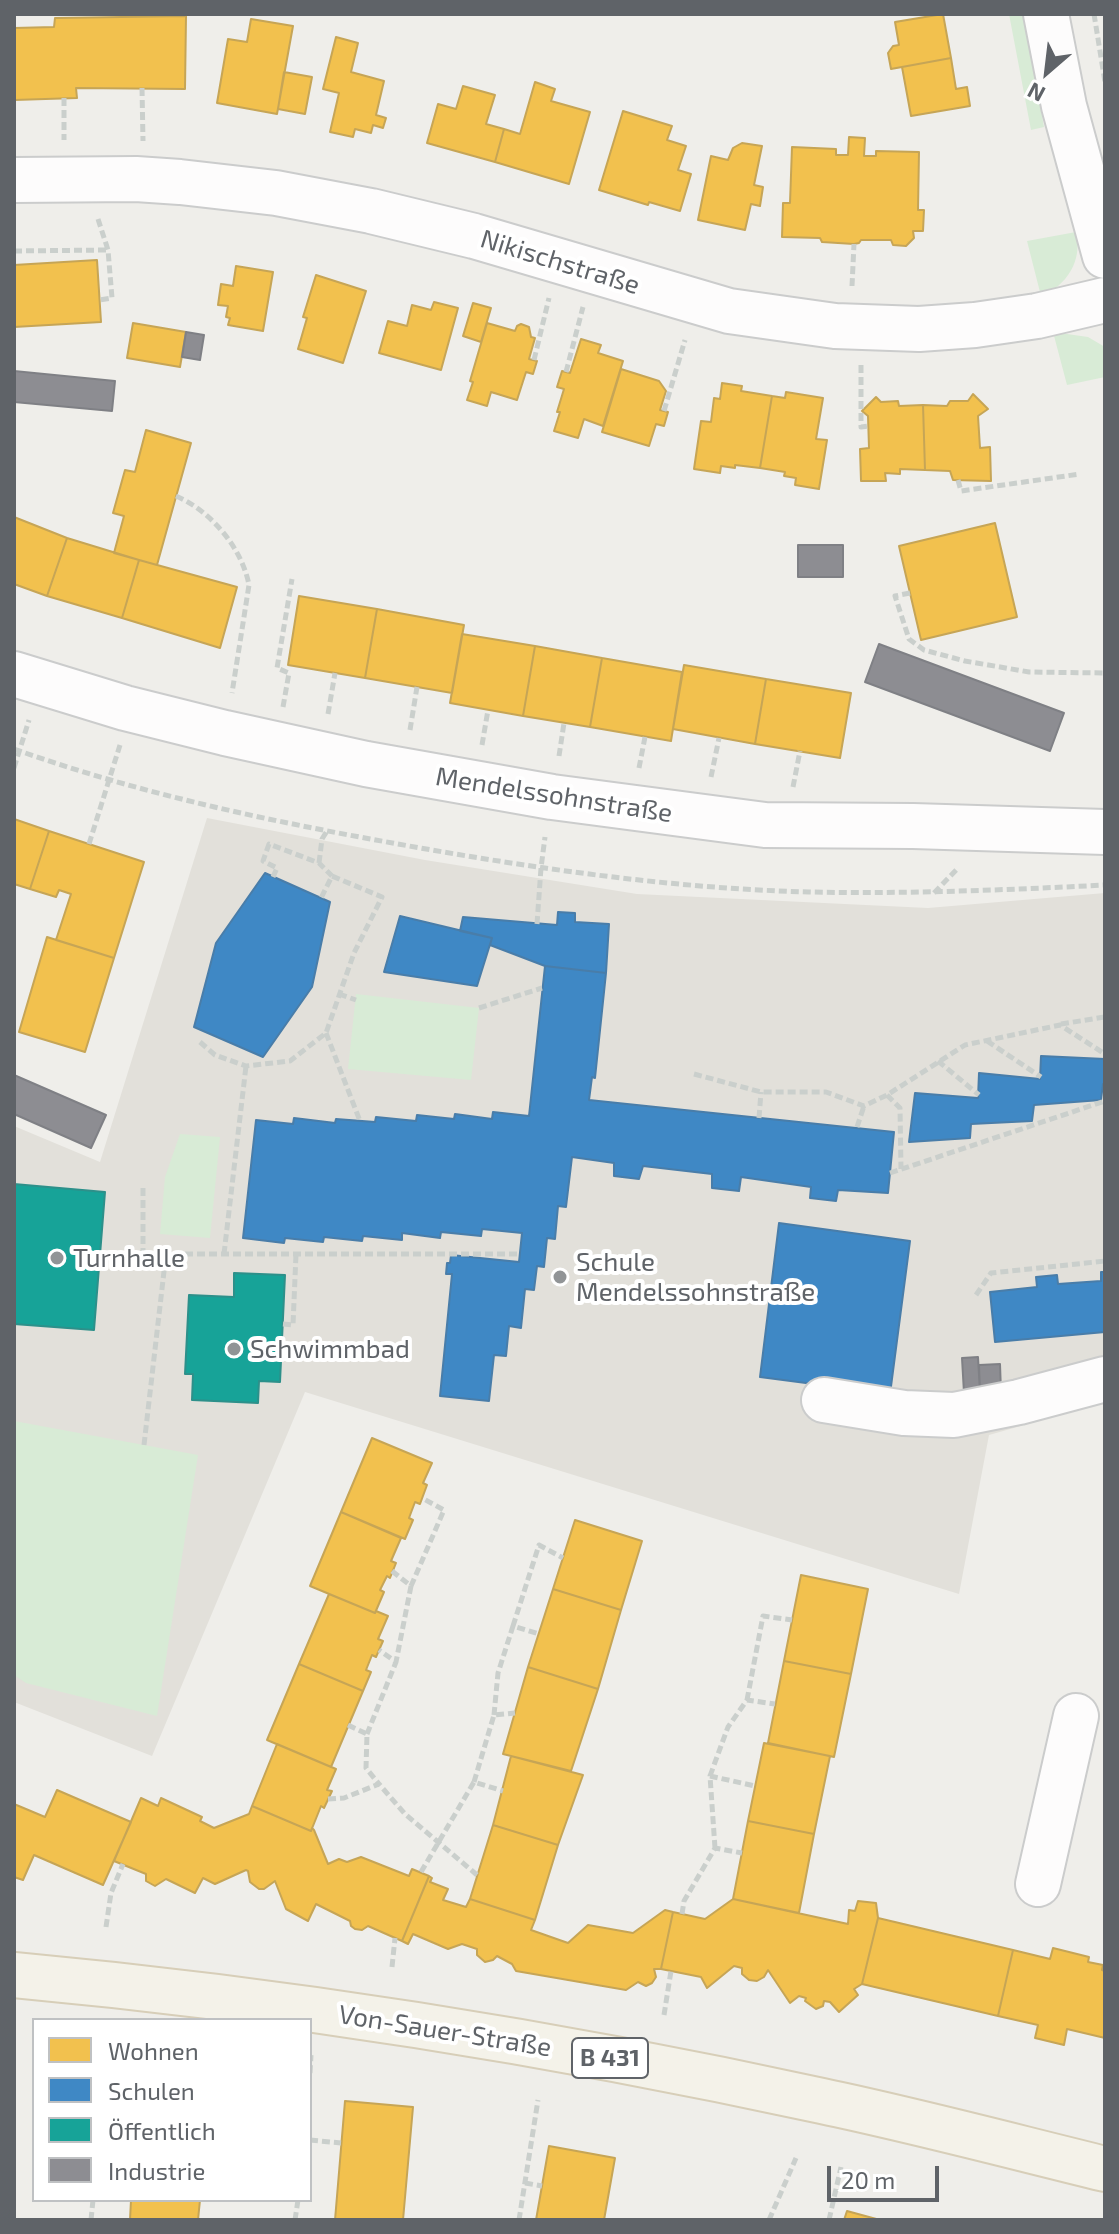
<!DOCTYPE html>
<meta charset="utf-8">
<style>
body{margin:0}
#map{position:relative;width:1119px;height:2234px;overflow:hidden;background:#efeeea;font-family:"Exo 2",sans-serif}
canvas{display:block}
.frame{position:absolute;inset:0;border:16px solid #5f6368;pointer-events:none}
.legend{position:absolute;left:32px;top:2018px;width:280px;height:184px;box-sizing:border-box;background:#fff;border:2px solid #bfc1c3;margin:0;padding:10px 14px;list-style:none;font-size:24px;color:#5f6368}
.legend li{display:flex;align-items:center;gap:16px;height:40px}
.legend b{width:40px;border:2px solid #bfc1c3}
.north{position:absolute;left:1007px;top:32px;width:80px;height:80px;-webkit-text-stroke:6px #fff;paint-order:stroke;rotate:208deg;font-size:22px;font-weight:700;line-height:32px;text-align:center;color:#5f6368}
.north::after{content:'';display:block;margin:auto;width:28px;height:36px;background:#5f6368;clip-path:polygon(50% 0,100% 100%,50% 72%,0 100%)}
.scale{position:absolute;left:827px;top:2166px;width:112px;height:36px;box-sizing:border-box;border:4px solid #5f6368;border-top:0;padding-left:10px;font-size:24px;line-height:28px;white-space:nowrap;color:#5f6368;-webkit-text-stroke:6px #fff;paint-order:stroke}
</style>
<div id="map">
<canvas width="1119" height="2234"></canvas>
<div class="frame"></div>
<ul class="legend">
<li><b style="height:22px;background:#f2c14e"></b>Wohnen</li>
<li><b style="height:22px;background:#3f88c5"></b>Schulen</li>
<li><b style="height:22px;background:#17a398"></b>Öffentlich</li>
<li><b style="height:22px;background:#8d8d92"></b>Industrie</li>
</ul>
<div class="north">N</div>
<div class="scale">20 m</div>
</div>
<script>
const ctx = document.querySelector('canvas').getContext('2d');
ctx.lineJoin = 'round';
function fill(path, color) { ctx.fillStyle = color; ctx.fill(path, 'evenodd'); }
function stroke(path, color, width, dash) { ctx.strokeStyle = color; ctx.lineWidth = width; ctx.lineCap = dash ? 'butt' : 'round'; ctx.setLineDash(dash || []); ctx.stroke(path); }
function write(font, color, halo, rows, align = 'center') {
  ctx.font = font + ' "Exo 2",sans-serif'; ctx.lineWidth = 8; ctx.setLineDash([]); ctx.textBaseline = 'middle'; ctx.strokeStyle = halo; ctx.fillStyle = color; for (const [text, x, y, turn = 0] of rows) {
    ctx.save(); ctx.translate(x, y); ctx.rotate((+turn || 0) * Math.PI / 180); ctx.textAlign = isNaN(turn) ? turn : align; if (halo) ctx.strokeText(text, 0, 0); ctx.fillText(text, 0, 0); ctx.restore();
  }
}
fill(new Path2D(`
 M207,818L425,860L637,894L928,908L1105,893V1402L989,1435L959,1594L305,1392L152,1756L14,1702V1126L100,1162Z`), '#e2e0da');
fill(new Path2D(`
 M1009,14H1024L1044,127L1031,130Z
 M1076,232C1083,260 1067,286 1041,296L1027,241Z
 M1053,332L1088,337L1105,347V377L1067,385Z
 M356,994L479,1008L471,1080L348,1069Z
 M180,1134L220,1137L210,1238L160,1234L165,1177Z
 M14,1421L198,1455L157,1716L26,1683L14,1675Z`), '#d8ebd6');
const homes = new Path2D(`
 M943,14L951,58L891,69L888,53L893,46L899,45L895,22Z
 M186,16L185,89L76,88L77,98L14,100V28L54,27L55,18Z
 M251,19L293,26L277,114L217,103L228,39L247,42Z
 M336,37L358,43L351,72L384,81L376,115L386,118L383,128L373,125L371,133L355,129L353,137L330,132L339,93L323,89Z
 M951,58L956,89L967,87L970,106L911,116L902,67Z
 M284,72L312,77L305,114L278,109Z
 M535,82L555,89L551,101L590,112L569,184L495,162L504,129L520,134Z
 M463,86L495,95L486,124L504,129L495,162L427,143L438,104L456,109Z
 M623,111L672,126L667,140L686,146L678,170L691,174L680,211L649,202L648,205L599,190Z
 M849,137L865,138L864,156H876V151L919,152L918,210H924L923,231H913L914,238L906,246L893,245L891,240H861L859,243L854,244L822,242L820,238L782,237L783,203H790L792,147L836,149V155H848Z
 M742,143L762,146L754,185L763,187L760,206L751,204L745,230L698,220L711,156L728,160L733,148Z
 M97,260L101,322L14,327V265Z
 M236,266L273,272L263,331L228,325L230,318L226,317L228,306L218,305L221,284L233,286Z
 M316,275L366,291L343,363L298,349L307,318L303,317Z
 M434,302L458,308L441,370L379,353L388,321L407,326L412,305L431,310Z
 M473,303L491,308L481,342L463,336Z
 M133,323L186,332L180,367L127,358Z
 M487,323L515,331L517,326L521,324L529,327L531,337L535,338L529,359L537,361L533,374L526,372L517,400L491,392L487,406L467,400L473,382L470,381Z
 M581,339L601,345L598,353L623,361L603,426L584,419L578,438L554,431L560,412H557L564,389L557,387L562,371L570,373Z
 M621,369L659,381L666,391L660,410L668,412L664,426L656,424L649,446L602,432Z
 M722,383L742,386L741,391L772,396L760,468L735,465V468L721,466L720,473L694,469L701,421L711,422L714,398L720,399Z
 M786,392L823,398L816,439L827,440L819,489L795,485L796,478L784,476L785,472L760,468L772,396L785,398Z
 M973,394L988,409L978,416L980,448L990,447L991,481L953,480L950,471L925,470L923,405L947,406L950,401H968Z
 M876,397L881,402L898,401L899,406L923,405L925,470L900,469V474L885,473L886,481H861L860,449L869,448L868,416L862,411Z
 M146,430L191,443L157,565L114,553L124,516L113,513L125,470L135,472Z
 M14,517L67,538L47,596L14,584Z
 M995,523L1017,617L921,640L899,546Z
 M67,538L139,560L122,618L47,596Z
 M139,560L237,587L220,648L122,618Z
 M299,596L377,609L365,678L288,665Z
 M377,609L464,625L452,693L365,678Z
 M462,634L535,646L523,716L450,703Z
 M535,646L602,658L590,727L523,716Z
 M602,658L682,672L671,741L590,727Z
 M684,665L766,679L755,744L673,729Z
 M766,679L851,693L840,758L755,744Z
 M14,819L49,831L30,889L14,884Z
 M49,831L144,862L114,958L56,940L71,894L59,890L56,897L30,889Z
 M47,937L114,958L85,1052L19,1032Z
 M372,1438L432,1463L423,1483L427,1485L420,1504L415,1502L409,1518L413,1520L405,1539L341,1512Z
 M341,1512L401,1538L391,1561L396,1563L390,1578L387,1576L380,1590L384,1592L375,1613L310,1586Z
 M575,1520L642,1541L621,1610L553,1589Z
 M801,1575L868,1589L851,1674L784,1661Z
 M553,1589L621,1610L598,1689L528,1667Z
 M329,1594L375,1613L376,1611L388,1616L378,1639L383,1641L376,1657L372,1655L366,1670L371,1672L363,1691L299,1664Z
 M784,1661L851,1674L834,1757L768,1743Z
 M299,1664L363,1691L331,1767L267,1740Z
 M528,1667L598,1689L571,1771L503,1754Z
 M764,1743L830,1756L814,1834L748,1821Z
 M277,1744L336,1769L327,1790L332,1791L324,1808L321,1806L311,1831L252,1806Z
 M511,1756L583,1775L558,1845L493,1825Z
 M57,1790L131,1822L103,1885L34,1855L23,1880L14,1877V1804L45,1817Z
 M141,1798L158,1806L161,1798L202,1817L200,1821L214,1828L249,1814L252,1806L311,1831L312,1828L314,1830L328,1864L339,1859L347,1862L361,1857L409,1876L412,1869L429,1876L402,1941L368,1926L362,1930L355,1929L351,1926L350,1921L316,1904L308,1921L286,1909L275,1881L264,1889H259L250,1882L248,1871L246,1870L215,1884L203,1878L195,1893L166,1879L155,1886L146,1881V1874L114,1861Z
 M748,1821L814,1834L799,1913L733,1899Z
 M493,1825L558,1845L535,1920L470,1899Z
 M429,1876L432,1878L430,1882L448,1889L443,1900L466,1907L470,1899L535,1920L531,1930L568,1943L588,1925L633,1933L665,1910L673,1912L661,1969H654L656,1977L652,1983L646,1986L638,1982L626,1990L516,1971L512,1964L497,1956L493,1960L485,1962L477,1955V1949L462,1944L448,1949L413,1934L408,1944L402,1941Z
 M733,1899L848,1924L849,1910L855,1911L858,1901L876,1903L878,1918L862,1984L854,1989L858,1995L839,2012L830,2002L824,2001L823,2006L816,2009L805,2001L806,1998L799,1996L790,2003L768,1970L764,1977L757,1981L749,1980L742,1974V1968L734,1966L707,1988L701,1977L661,1969L673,1912L705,1919Z
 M878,1918L1013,1950L998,2016L862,1984Z
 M1053,1948L1089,1957L1088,1962L1103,1965L1102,1970L1105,1971V2038L1067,2029L1064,2045L1035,2038L1038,2025L998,2016L1013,1950L1050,1959Z
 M345,2101L413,2107L403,2220H335Z
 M549,2146L615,2158L604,2220H536Z
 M131,2200H200L198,2220H130Z
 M847,2211L880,2220H844Z`);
fill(homes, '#f2c14e');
stroke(homes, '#c6a556', 2);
const schools = new Path2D(`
 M265,873L330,902L312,987L263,1057L194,1027L216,943Z
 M558,912L575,913V922L609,924L606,973L545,966L490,945L492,938L460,931L463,917L557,925Z
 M400,916L492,938L477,986L384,972Z
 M545,966L606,973L595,1078L592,1077L589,1100L894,1132L888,1193L838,1190L836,1201L810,1198L811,1187L741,1177L739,1191L712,1188V1174L643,1166L639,1179L614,1176V1163L572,1157L566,1207L558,1206L555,1239L547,1238L544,1267L537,1266L534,1290L525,1289L521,1328L509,1326L506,1356L494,1355L489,1401L440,1396L452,1274H446L447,1263H450L451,1255L519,1262L522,1233L482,1229L481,1236L441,1232L440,1238L402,1233V1240L363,1236L362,1241L324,1237L323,1242L285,1238L284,1243L243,1238L256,1120L293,1124L294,1118L335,1123L336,1119L375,1122L376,1117L416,1121L417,1115L454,1119L455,1114L492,1119L493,1112L529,1116Z
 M1041,1056L1105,1059V1084H1103L1101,1100L1034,1105L1032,1121L971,1124L970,1138L909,1142L915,1093L978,1098L979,1073L1040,1079Z
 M779,1223L910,1241L890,1394L760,1377Z
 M1101,1272H1105V1332L995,1342L990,1292L1037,1287L1036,1277L1057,1275L1058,1284L1101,1281Z`);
fill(schools, '#3f88c5');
stroke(schools, '#497da9', 2);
const public = new Path2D(`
 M14,1184L105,1192L94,1330L14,1324Z
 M234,1273L285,1275L280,1382L259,1381L258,1403L192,1400L193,1374H185L189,1295L234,1297Z`);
fill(public, '#17a398');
stroke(public, '#2d908a', 2);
const industry = new Path2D(`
 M186,332L204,335L200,360L182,357Z
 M14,371L115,381L112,411L14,402Z
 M798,545H843V577H798Z
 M879,644L1064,713L1050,751L865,682Z
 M14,1075L106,1115L91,1148L14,1114Z
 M978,1357L980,1393H964L962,1358Z
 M1000,1364L1001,1392L980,1393L979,1365Z`);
fill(industry, '#8d8d92');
stroke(industry, '#7f8085', 2);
const minor = new Path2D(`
 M1046,14L1064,106L1105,256
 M14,180L136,179L180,182L276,193L371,211L474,236L729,311L835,326L919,329L975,325L1037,316L1105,300
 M14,674L125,708L225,733L366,764L552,797L765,825L913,826L1105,832
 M824,1400L904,1413L954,1415L1019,1402L1105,1379
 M1038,1884L1076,1716`);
const major = new Path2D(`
 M14,1975C285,2000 556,2043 822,2101C917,2121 1011,2146 1105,2169`);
stroke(minor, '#cbcccc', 48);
stroke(major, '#d7ceb8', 48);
stroke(new Path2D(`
 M1094,14L1105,82
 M142,88L143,141
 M64,98V140
 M98,219L108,250L112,298L99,300
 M14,251L108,250
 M852,286L854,244
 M534,360L549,298
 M861,365V427L869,426
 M566,372L583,307
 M664,411L685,340
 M958,480L961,491L1080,474
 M176,496C211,511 242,548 249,585L232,693
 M910,593L895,596L909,639L924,650L965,661L1029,672L1105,673
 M283,707L289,673L277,668L292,579
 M328,714L335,673
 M410,730L417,687
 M482,745L488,710
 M14,749C129,790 246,816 365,838C511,865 660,888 809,892C908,894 1006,890 1105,885
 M559,756L564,723
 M14,768L29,720
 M639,768L645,737
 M711,777L719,738
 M793,787L800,751
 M89,844L120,745
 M319,863L322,839L327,831
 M273,877L277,868L263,861L269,844L319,863L332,876
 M934,893L958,868
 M537,924L541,868L545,837
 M339,994L356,1000
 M479,1008L542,988
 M1061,1024L1105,1017
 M326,1033L360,1121
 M987,1041L1041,1077
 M200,1042L215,1055L246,1066L290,1061L326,1033L354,953L382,897L332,876L321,898
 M938,1061L979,1095
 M694,1074L761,1092H826L864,1106L887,1095L965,1045L1060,1025L1105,1054
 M887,1095L900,1108L901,1169
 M759,1118L761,1092
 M857,1127L864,1106
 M890,1173L1105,1101
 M143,1188V1254H520
 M224,1254L246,1066
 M976,1295L991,1273L1105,1261
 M283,1324L293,1325L296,1254
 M144,1445L166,1254
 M392,1571L411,1586L396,1662
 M411,1586L444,1510L422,1498
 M513,1626L539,1545L563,1558
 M747,1700L763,1616L792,1620
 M494,1715L498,1673L513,1626L539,1634
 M348,1725L367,1734L366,1768L379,1784
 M367,1734L396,1662L379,1650
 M710,1776L728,1727L747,1700L775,1704
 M474,1782L494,1715L515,1713
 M328,1799L344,1798L379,1784L405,1814L477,1875
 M715,1848L710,1776L755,1786
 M421,1872L474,1782L503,1791
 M682,1914L684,1901L715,1848L742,1853
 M106,1927L111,1893L123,1864
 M392,1967L395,1938
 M664,2015L671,1971
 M310,2073L311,2055
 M310,2140L341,2143
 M525,2183L542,2186
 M91,2220L93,2200
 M295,2220L298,2200
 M519,2220L538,2100
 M769,2220L796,2158
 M829,2220L841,2167`), '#cacfcc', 5, [8, 4]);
stroke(minor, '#fdfcfc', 44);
stroke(major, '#f4f2e9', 44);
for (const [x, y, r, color] of [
 [57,1258,8,"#919496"],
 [560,1277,8,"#919496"],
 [234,1349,8,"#919496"]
]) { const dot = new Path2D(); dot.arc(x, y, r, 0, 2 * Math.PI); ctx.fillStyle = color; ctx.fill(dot); stroke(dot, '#fff', 3); }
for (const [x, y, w] of [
 [610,2058,76]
]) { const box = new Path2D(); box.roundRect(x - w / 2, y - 20, w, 40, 6); ctx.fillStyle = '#fff'; ctx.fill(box); stroke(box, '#5f6368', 2); }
write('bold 24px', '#5f6368', null, [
 ["B 431",610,2058]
]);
write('26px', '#5f6368', '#fff', [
 ["Nikischstraße",560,262,17],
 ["Mendelssohnstraße",554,795,9],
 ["Von-Sauer-Straße",445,2031,9]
]);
write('26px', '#5f6368', '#fff', [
 ["Turnhalle",73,1258],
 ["Schule",576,1262],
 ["Mendelssohnstraße",576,1292],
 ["Schwimmbad",250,1349]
], 'left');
</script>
